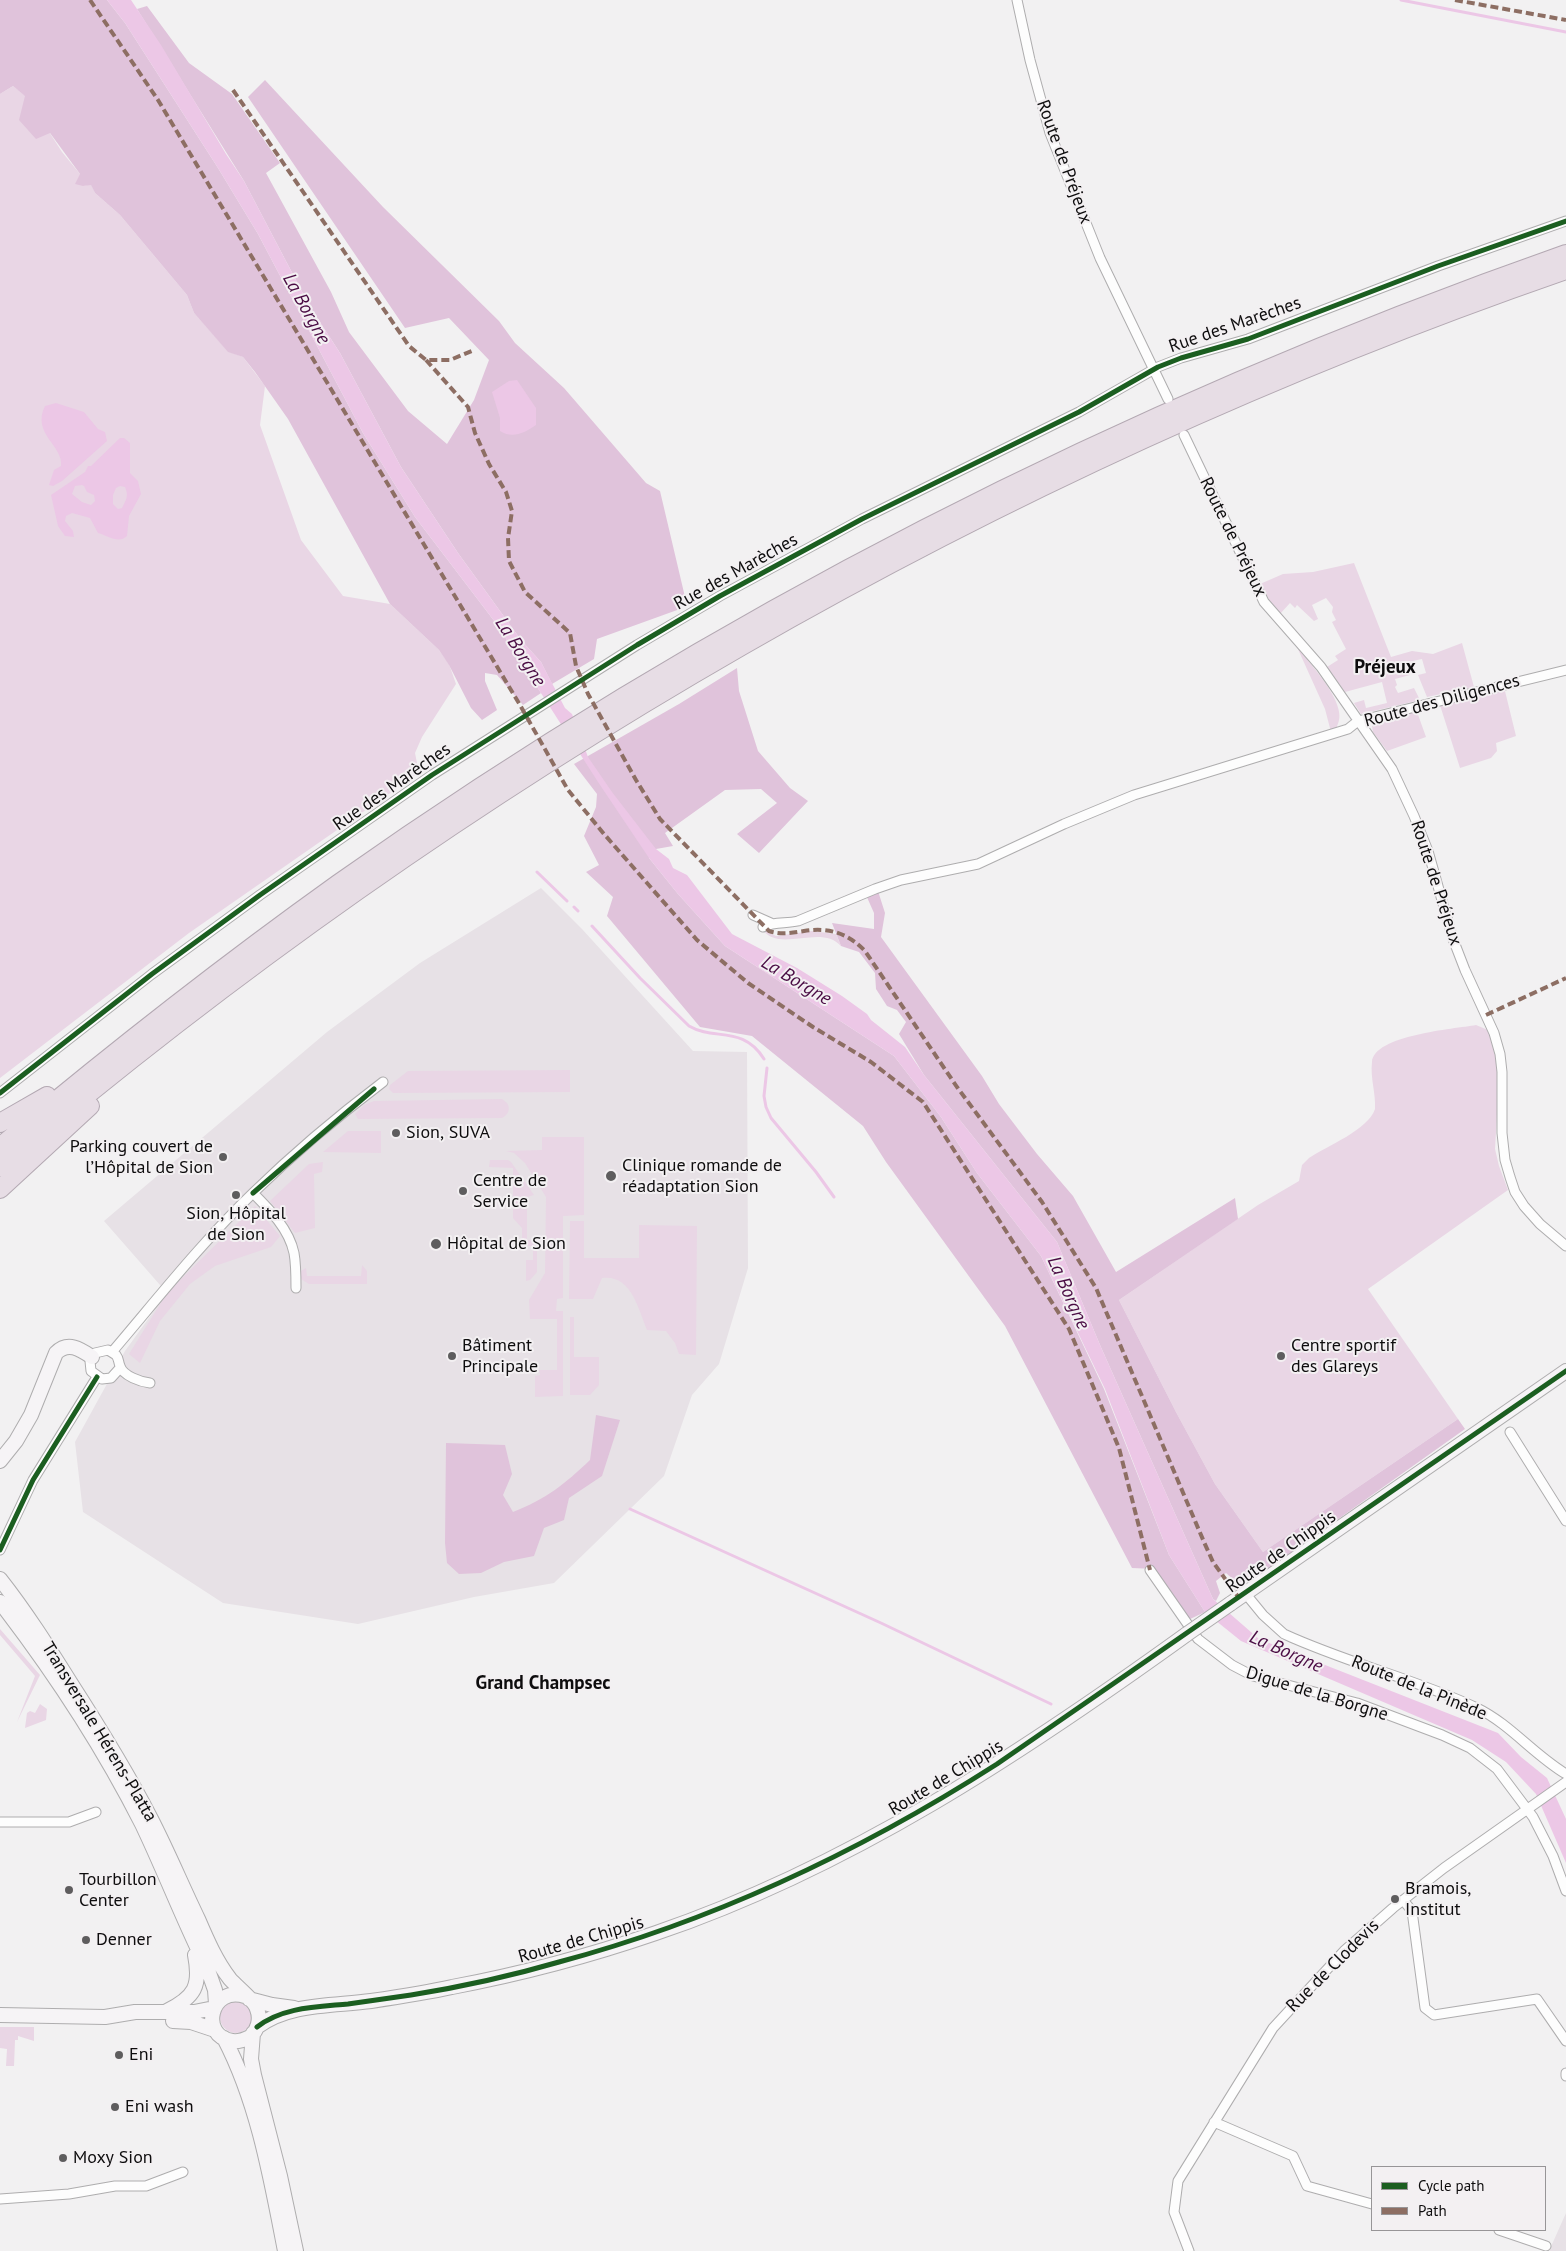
<!DOCTYPE html>
<meta charset="utf-8">
<style>
body{margin:0}
#map{position:relative;width:1566px;height:2251px;overflow:hidden;background:#f2f1f2;font-family:"PT Sans",sans-serif}
canvas{display:block}
.legend{position:absolute;left:1371px;top:2166px;width:175px;height:65px;box-sizing:border-box;background:#f3f0f2;border:1px solid #979597;margin:0;padding:6px 9px;list-style:none;font-size:15px;color:#0e0d0e}
.legend li{display:flex;align-items:center;gap:10px;height:25px}
.legend b{width:25px;border:1px solid #979597}
</style>
<div id="map">
<canvas width="1566" height="2251"></canvas>
<ul class="legend">
<li><b style="height:6px;background:#1b5e20"></b>Cycle path</li>
<li><b style="height:6px;background:#8d6e63"></b>Path</li>
</ul>
</div>
<script>
const ctx = document.querySelector('canvas').getContext('2d');
ctx.lineJoin = 'round';
function fill(path, color) { ctx.fillStyle = color; ctx.fill(path, 'evenodd'); }
function stroke(path, color, width, dash) { ctx.strokeStyle = color; ctx.lineWidth = width; ctx.lineCap = dash ? 'butt' : 'round'; ctx.setLineDash(dash || []); ctx.stroke(path); }
function write(font, color, halo, rows, align = 'center') {
  ctx.font = font + ' "PT Sans",sans-serif'; ctx.lineWidth = 4; ctx.setLineDash([]); ctx.textBaseline = 'middle'; ctx.strokeStyle = halo; ctx.fillStyle = color; for (const [text, x, y, turn = 0] of rows) {
    ctx.save(); ctx.translate(x, y); ctx.rotate((+turn || 0) * Math.PI / 180); ctx.textAlign = isNaN(turn) ? turn : align; if (halo) ctx.strokeText(text, 0, 0); ctx.fillText(text, 0, 0); ctx.restore();
  }
}
fill(new Path2D(`
 M541,888L582,929L693,1051L747,1052L748,1268L719,1364L692,1395L664,1476L554,1583L474,1597L358,1624L223,1603L83,1512L75,1442L125,1351L167,1293L104,1221L327,1032L420,963Z
 M1566,2213V2251H1549Z`), '#e7e1e6');
fill(new Path2D(`
 M13,86L26,96L62,152L80,174L83,186L91,184L95,193L120,215L187,295L194,313L228,351L243,357L265,386L260,425L301,540L343,596L390,604L439,650L449,664L456,684L422,737L415,753L419,773L189,933L0,1078V94Z
 M1354,563L1391,657L1412,651L1433,654L1462,643L1474,687L1427,697L1418,675L1426,673L1422,659L1408,662L1410,675L1395,679L1397,685L1395,687L1398,693L1414,688L1420,700L1361,714L1354,703L1364,700L1366,708L1387,703L1382,682L1345,692L1327,667L1338,660L1335,656L1346,649L1332,622L1336,620L1332,612L1333,607L1326,598L1312,605L1318,619L1314,621L1297,605L1295,608L1290,603L1280,614L1273,607L1260,584L1283,574L1313,572Z
 M1297,647C1310,664 1350,705 1337,726L1338,730L1331,732L1325,709Z
 M1504,687L1516,736L1496,743L1497,751L1491,758L1460,768L1439,702Z
 M1416,709L1426,737L1387,751L1373,732L1372,726L1377,720Z
 M762,929L776,936L812,931L836,934L841,946C821,923 779,954 762,929Z
 M1476,1025L1488,1030L1493,1043L1499,1080L1495,1149L1499,1166L1508,1190L1368,1289L1458,1419L1263,1552L1215,1484L1176,1412L1119,1300L1258,1205L1299,1181L1302,1165L1309,1158C1327,1146 1368,1130 1375,1109C1376,1093 1370,1078 1372,1062C1374,1035 1454,1029 1476,1025Z
 M570,1070V1092L393,1093L389,1089L390,1085L408,1071Z
 M502,1099L507,1103C511,1109 508,1115 502,1118L358,1119L355,1114L364,1105L374,1101Z
 M348,1131H381V1153L323,1152Z
 M542,1137H584V1215L563,1216V1298L557,1299L556,1311H563V1396L535,1397V1376L540,1375L539,1370H557V1319H530L529,1300L545,1273L546,1197L525,1163L514,1153L506,1151L542,1150Z
 M490,1160H508L511,1162L534,1195L527,1197V1240H537V1272L530,1280L526,1281V1260H533V1246H522V1228L513,1218V1168L489,1167Z
 M323,1162L322,1172L314,1174L315,1228L295,1233L270,1201L309,1164Z
 M255,1206L280,1236L271,1247L215,1266L190,1284L160,1321L140,1363L129,1354L167,1293Z
 M570,1221H584V1258H639V1225L697,1226L696,1355L679,1354L675,1343L666,1331L647,1330C638,1308 631,1274 602,1278L593,1299H569Z
 M362,1265L367,1271V1284H309L301,1279V1271L306,1268L307,1276H361Z
 M570,1317H574V1357H599V1385L590,1395H570Z
 M0,1629L40,1675L17,1722L35,1676L0,1635Z
 M40,1704L47,1709L46,1720L25,1728L27,1713L30,1711L35,1713Z
 M220 2017a16 16 0 1 1 32 0a16 16 0 1 1-32 0Z
 M0,2027H34V2041L18,2036V2040H15L14,2066H6L7,2049L0,2048Z`), '#e9d6e5');
fill(new Path2D(`
 M0,0H107L125,23L218,168L258,234L363,433L415,517L498,626L541,693L523,705L497,675L485,673V681L497,710L482,720L471,708L449,665L439,650L390,604L288,419L255,372L243,357L228,352L194,313L187,295L120,215L95,193L91,185L83,186L75,184L80,174L50,133L36,139L19,120L25,96L13,86L0,94Z
 M147,6L189,63L232,94L280,163L266,173L331,292L349,332L408,411L447,444L474,400L489,360L449,318L405,328L248,97L265,80L383,207L499,321L515,343L564,388L646,483L660,491L685,597L680,609L597,639L594,659L552,684L541,662L521,640L458,553L401,467L340,353L309,305L244,181L137,9Z
 M737,668L739,691L758,751L790,788L808,801L759,853L737,834L777,803L761,789L725,790L665,833L673,846L656,849L649,858L678,894L725,946L894,1056L941,1117L977,1173L1041,1256L1104,1389L1169,1555L1205,1612L1188,1620L1155,1569L1132,1568L1005,1326L886,1162L863,1126L752,1036L700,1027L607,916L613,897L586,872L599,865L584,836L596,807L597,794L574,764L679,704Z
 M878,891L885,913L881,937L982,1076L999,1104L1037,1154L1073,1196L1116,1272L1235,1198L1238,1219L1119,1300L1176,1412L1215,1484L1263,1552L1458,1419L1465,1429L1251,1581C1239,1583 1235,1581 1226,1573L1216,1581L1220,1593L1216,1601L1213,1599L1100,1345L1057,1242L924,1075L899,1034L906,1022L897,1010L887,1006L876,989L875,973L859,952L841,946L832,923L874,929V913L866,895Z
 M596,1415L620,1420L602,1476L569,1498L564,1520L544,1528L534,1556L504,1562L481,1573L459,1574L447,1563L445,1543L446,1443L505,1445L512,1474L503,1495L513,1512C546,1499 565,1484 590,1460Z`), '#e0c3db');
fill(new Path2D(`
 M107,0H131L161,45L226,154L244,181L309,305L340,353L401,467L458,553L521,640L541,662L565,708L572,714L588,757L612,792L656,849L669,859L673,868L687,875L732,934L797,968L842,996L867,1014L871,1020L905,1047L924,1075L1057,1242L1100,1345L1213,1599L1259,1639L1498,1733L1521,1757L1547,1778L1566,1819V1863L1536,1794L1506,1762L1472,1740L1241,1641L1205,1612L1169,1555L1105,1389L1041,1256L977,1173L941,1117L894,1056L725,946L678,894L649,858L598,782L498,626L415,517L363,433L258,234L218,168L125,23Z
 M517,380L536,408V425C524,433 513,439 500,431V418L492,392L509,381Z
 M56,403L84,412L98,429L105,432L107,441L62,481L53,486L49,485L54,470L61,466C64,446 31,434 45,406Z
 M120,438H124L130,443V473L138,481L141,494L129,516L127,536C119,544 108,536 98,533L90,518L72,513L66,516L65,521L73,531L74,537L65,536L58,526L51,495L85,472L88,466H91ZM82,485L84,486L87,492L94,495L95,501L91,505L82,502L72,494L75,486ZM120,486L125,487C129,496 126,500 122,508L118,509L113,504V495L116,488Z`), '#ecc7e6');
stroke(new Path2D(`
 M1401,0L1566,32
 M537,872L567,901
 M574,907L578,911
 M592,926L640,978L689,1026C714,1041 743,1025 764,1059
 M767,1068L764,1096L766,1107L771,1118L816,1172L834,1197
 M630,1509L881,1623L1051,1704`), '#ecc7e6', 3);
const street = new Path2D(`
 M1017,0L1030,60L1050,133L1100,258L1168,399
 M1184,435L1264,602L1321,667L1392,769L1414,816L1428,851L1453,939L1465,970L1494,1033L1500,1054L1502,1072V1133L1505,1160L1510,1177L1515,1192L1524,1206L1540,1224L1566,1246
 M753,915L771,923
 M763,927C775,921 786,924 798,921L875,889L901,880L978,864L1064,824L1134,795L1348,729L1358,721L1566,670
 M0,1093L152,974L260,895L432,775L637,645L720,596L862,519L1079,412L1158,367L1181,358L1248,339L1438,266L1566,221
 M253,1193C270,1210 289,1229 294,1253C296,1264 296,1277 296,1288
 M112,1352C158,1298 202,1242 253,1193C294,1153 338,1116 383,1082
 M120,1368L111,1378L102,1379L91,1371L90,1361L95,1353L108,1350L116,1355C119,1359 118,1361 120,1366C123,1376 141,1382 150,1383
 M1510,1432L1566,1521
 M0,1550L33,1480L97,1377
 M1150,1570L1198,1639L1232,1665L1253,1676L1357,1703L1442,1735L1470,1748L1497,1769L1533,1817L1553,1856L1566,1891
 M1245,1593L1263,1615L1284,1634C1347,1663 1415,1679 1477,1708C1510,1724 1534,1755 1566,1774
 M0,1822H69L96,1812
 M1403,1900L1412,1911L1425,2008L1434,2015L1537,1999L1566,2041
 M1566,2073V2076
 M1214,2122L1293,2156L1307,2186L1372,2204
 M0,2199L69,2194L115,2186H146L183,2172
 M1499,2230L1546,2246
 M1189,2251L1174,2212L1178,2181L1273,2028L1344,1951L1393,1908L1444,1868L1566,1782`);
const secondary = new Path2D(`
 M0,1461L16,1441L31,1415L56,1353C68,1341 80,1349 92,1357
 M0,1579C26,1612 48,1647 70,1682C99,1727 127,1772 151,1819C168,1852 182,1886 198,1919C207,1940 216,1961 230,1979C237,1987 255,2001 257,2009C261,2019 258,2030 250,2037C244,2040 238,2042 232,2041C199,2036 210,1985 245,1996
 M0,1602C54,1672 102,1745 142,1824C165,1872 184,1922 208,1970L215,1990L216,2004
 M1230,1604L1566,1371
 M249,1999L272,2005L294,2008
 M167,2011C195,1997 201,1986 195,1955
 M0,2015L105,2017L135,2012H194L214,2008
 M173,2021L191,2022L215,2030
 M257,2027C288,2003 334,2006 371,2001C398,1997 425,1993 452,1987C521,1974 589,1956 656,1933C850,1867 1022,1753 1187,1634
 M253,2033L251,2059L254,2075L280,2176L296,2251
 M224,2038C258,2103 271,2179 285,2251`);
const highway = new Path2D(`
 M0,1123L47,1096
 M0,1147C110,1055 222,967 338,884C716,617 1130,407 1566,254
 M0,1167C461,776 994,468 1566,270
 M0,1189L90,1106`);
stroke(street, '#aeadae', 11);
stroke(secondary, '#aeadae', 16);
stroke(highway, '#b3a8b2', 20);
stroke(street, '#fdfdfd', 9);
stroke(secondary, '#f6f4f6', 14);
stroke(highway, '#e7dde5', 18);
const secondaryBridge = new Path2D(`
 M1187,1634L1230,1604`);
stroke(secondaryBridge, '#aeadae', 16, []);
stroke(secondaryBridge, '#f6f4f6', 14);
stroke(new Path2D(`
 M90,0L158,100L520,705L568,790L604,834L697,940L748,983L813,1027L871,1062L923,1102L1069,1329L1119,1448L1150,1570
 M1455,0L1566,20
 M233,90L409,346L426,360H450L474,350
 M426,360L468,407L475,433L489,464L506,492L512,511L508,538L509,561L525,592L570,633L576,666L588,694L636,780L660,819L769,931C781,935 792,933 804,931C828,927 848,933 865,951L957,1087L1042,1202L1096,1288L1204,1542L1213,1562L1239,1598
 M1486,1015L1566,978`), '#8d6e63', 4, [8, 4]);
stroke(new Path2D(`
 M0,1093L152,974L260,895L432,775L637,645L720,596L862,519L1079,412L1158,367L1181,358L1248,339L1438,266L1566,221
 M253,1193L374,1089
 M0,1550L33,1480L97,1377
 M257,2027C283,2007 317,2007 348,2004C369,2001 390,1998 411,1995C461,1987 511,1976 559,1962C716,1920 861,1851 997,1764L1566,1371`), '#1b5e20', 5);
for (const [x, y, r, color] of [
 [396,1133,5,"#5e5d5e"],
 [223,1157,5,"#5e5d5e"],
 [611,1176,6,"#5e5d5e"],
 [463,1191,5,"#5e5d5e"],
 [236,1195,5,"#5e5d5e"],
 [436,1244,6,"#5e5d5e"],
 [452,1356,5,"#5e5d5e"],
 [1281,1356,5,"#5e5d5e"],
 [69,1890,5,"#5e5d5e"],
 [1395,1899,5,"#5e5d5e"],
 [86,1940,5,"#5e5d5e"],
 [119,2055,5,"#5e5d5e"],
 [115,2107,5,"#5e5d5e"],
 [63,2158,5,"#5e5d5e"]
]) { const dot = new Path2D(); dot.arc(x, y, r, 0, 2 * Math.PI); ctx.fillStyle = color; ctx.fill(dot); stroke(dot, '#f3f0f2', 2); }
write('18px', '#0e0d0e', '#f3f0f2', [
 ["Route de Préjeux",1064,162,70],
 ["Rue des Marèches",1235,325,-19],
 ["Route de Préjeux",1233,537,64],
 ["Rue des Marèches",736,572,-29],
 ["Route des Diligences",1442,701,-15],
 ["Rue des Marèches",392,787,-35],
 ["Route de Préjeux",1436,883,72],
 ["Route de Chippis",1281,1552,-35],
 ["Route de la Pinède",1419,1688,22],
 ["Digue de la Borgne",1317,1694,17],
 ["Transversale Hérens-Platta",99,1732,59],
 ["Route de Chippis",946,1778,-31],
 ["Route de Chippis",581,1940,-16],
 ["Rue de Clodevis",1333,1966,-45]
]);
write('18px', '#0e0d0e', '#f3f0f2', [
 ["Sion, SUVA",406,1133],
 ["Parking couvert de",213,1147,"right"],
 ["l’Hôpital de Sion",213,1168,"right"],
 ["Clinique romande de",622,1166],
 ["réadaptation Sion",622,1187],
 ["Centre de",473,1181],
 ["Service",473,1202],
 ["Sion, Hôpital",236,1214,"center"],
 ["de Sion",236,1235,"center"],
 ["Hôpital de Sion",447,1244],
 ["Bâtiment",462,1346],
 ["Principale",462,1367],
 ["Centre sportif",1291,1346],
 ["des Glareys",1291,1367],
 ["Tourbillon",79,1880],
 ["Center",79,1901],
 ["Bramois,",1405,1889],
 ["Institut",1405,1910],
 ["Denner",96,1940],
 ["Eni",129,2055],
 ["Eni wash",125,2107],
 ["Moxy Sion",73,2158]
], 'left');
write('italic 19px', '#4a0c44', '#f3f0f2', [
 ["La Borgne",306,309,61],
 ["La Borgne",520,652,58],
 ["La Borgne",796,981,31],
 ["La Borgne",1068,1293,66],
 ["La Borgne",1286,1652,24]
]);
write('bold 19px', '#0e0d0e', '#f3f0f2', [
 ["Préjeux",1385,668],
 ["Grand Champsec",543,1684]
]);
</script>
